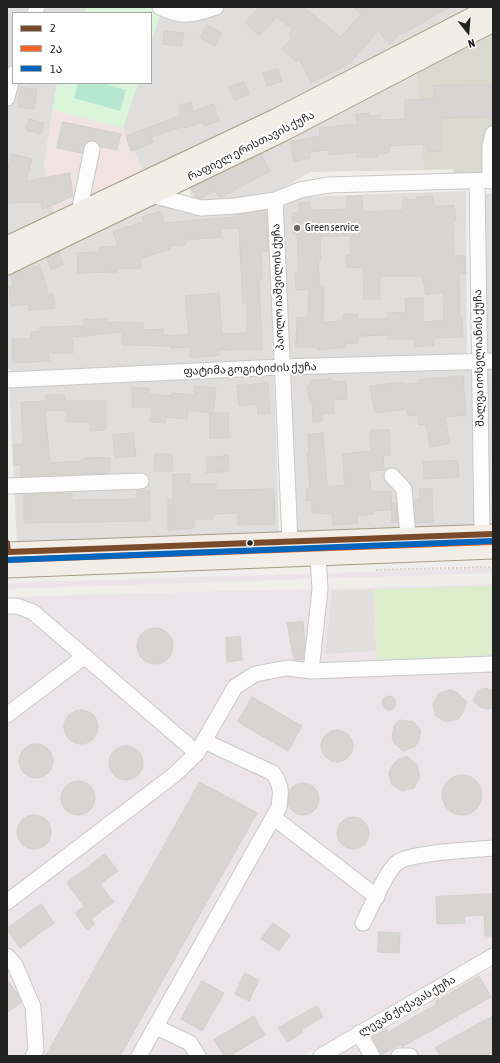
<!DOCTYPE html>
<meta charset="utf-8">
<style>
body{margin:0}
#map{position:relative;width:500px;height:1063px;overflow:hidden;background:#f0eeeb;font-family:"Asap Condensed","Noto Sans Georgian",sans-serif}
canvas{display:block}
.frame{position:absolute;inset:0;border:8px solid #222;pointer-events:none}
.legend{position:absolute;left:12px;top:12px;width:140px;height:72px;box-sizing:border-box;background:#fff;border:1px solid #a7a7a7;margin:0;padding:5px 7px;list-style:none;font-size:12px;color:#222}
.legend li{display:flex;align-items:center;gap:8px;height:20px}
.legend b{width:20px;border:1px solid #a7a7a7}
.north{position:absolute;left:448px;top:12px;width:40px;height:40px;-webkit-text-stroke:3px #fff;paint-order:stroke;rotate:163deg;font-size:11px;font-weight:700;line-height:16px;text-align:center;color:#222}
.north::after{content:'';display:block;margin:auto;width:14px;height:18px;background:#222;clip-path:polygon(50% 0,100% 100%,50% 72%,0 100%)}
</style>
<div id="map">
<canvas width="500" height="1063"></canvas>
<div class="frame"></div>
<ul class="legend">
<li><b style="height:5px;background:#7a4b2a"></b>2</li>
<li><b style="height:5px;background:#f26522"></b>2ა</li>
<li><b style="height:5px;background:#0065bd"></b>1ა</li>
</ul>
<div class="north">N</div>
</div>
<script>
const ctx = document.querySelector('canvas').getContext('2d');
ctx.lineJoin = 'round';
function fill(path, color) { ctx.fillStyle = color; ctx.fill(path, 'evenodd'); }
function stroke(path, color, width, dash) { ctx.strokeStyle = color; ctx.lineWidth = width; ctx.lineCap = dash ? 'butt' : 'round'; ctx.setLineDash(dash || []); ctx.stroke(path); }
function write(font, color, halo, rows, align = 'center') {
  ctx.font = font + ' "Asap Condensed","Noto Sans Georgian",sans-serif'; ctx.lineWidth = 4; ctx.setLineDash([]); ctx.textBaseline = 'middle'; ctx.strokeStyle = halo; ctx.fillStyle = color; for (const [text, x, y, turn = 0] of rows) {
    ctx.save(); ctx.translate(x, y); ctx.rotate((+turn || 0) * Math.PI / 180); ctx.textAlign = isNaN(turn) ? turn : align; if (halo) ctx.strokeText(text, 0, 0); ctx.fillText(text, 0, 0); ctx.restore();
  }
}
fill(new Path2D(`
 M7,7H86L85,13H13V83H57L44,164L56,223L7,246Z
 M216,7H492L147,179L123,128L138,83H151V42L162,8Z
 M417,70L424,170L310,172L274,194L200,204L192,201L189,186Z
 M466,191L467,358L289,363L283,207L297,197Z
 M483,194H493V355H483Z
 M154,202L183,213L230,210L270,203L273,362L15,373L7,368V269Z
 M472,368L475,530L295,535L289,374Z
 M486,368H493V530H488Z
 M274,375L279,537L17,545L9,384Z`), '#dfdedc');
fill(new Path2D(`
 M53,110L123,128L147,179L56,223L44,164Z`), '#f1e3e1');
fill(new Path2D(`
 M493,568V573L7,589V583Z
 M493,584V949L303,1056H7V597Z
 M493,968V1056H337Z`), '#ede4e9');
fill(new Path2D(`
 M493,33V175L454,177L453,169L424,170L417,70Z`), '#d9d9cd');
fill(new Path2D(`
 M493,586V655L377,660L374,589Z`), '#ddeccb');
fill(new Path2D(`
 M86,7H160L162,8L151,42V13H85Z
 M57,83H138L123,128L53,110Z`), '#daf5da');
fill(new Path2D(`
 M78,83H102L126,90L120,111L74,98Z`), '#b7e6d2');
fill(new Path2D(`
 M374,589L376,651L325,654L332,591Z`), '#e0dfde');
const building = new Path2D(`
 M260,7H304L341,37L361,14L353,7H450L402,34L401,33L390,44L378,31L350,63L311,83L299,59L296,62L282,49L292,38L289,35L293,29L277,17L259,36L245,22Z
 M207,25L222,34L215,46L200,38Z
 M165,31L184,33L182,46L163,44Z
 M278,69L282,81L267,86L263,73Z
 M244,82L249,94L234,100L229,87Z
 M493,85V117L441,118L442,151L427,152V144L389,146L390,153L378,154V157H357V152L329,155V150L309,152L310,158L294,162L290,142L320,136L319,128L357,124L356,114L369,113V116L380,115V120L405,119V100L435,99L434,86Z
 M21,87L37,89L34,109L18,107Z
 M191,102L193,111L214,104L219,121L204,126L203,122L184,128V126L151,137L153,143L131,151L126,136L181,115L178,106Z
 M29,119L44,123L41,134L26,130Z
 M63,122L121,134L117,150L101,147L98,143L93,140L85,143L82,153L57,148Z
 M12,154L32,159L26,181L70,173L73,196L42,210L41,202L7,203V172Z
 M261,154L270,171L220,198L215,191L200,198L196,197L192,188Z
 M362,196L363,212L403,210V199L417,200L416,197L433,196L434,207L454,205L456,221L453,222L454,256H465L466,274H459L460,318H462L463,337L433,338L434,345L415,347L414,339H388V335L358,336V343L345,344V347L318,350L317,347H296L297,318L308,317L309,289L296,290L295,272H299L297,234H293L292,213L300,212L299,203L309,202L310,210L347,209V197ZM350,236V255H346V267L363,268L364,299H380V276H422L426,295L443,292L444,320L423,322V298H405L406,312L387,313L388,319H358V314H343V321L323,322L324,286H320L318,260H321L320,237Z
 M266,210L268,251L261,252L262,279H259L262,349L220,350V355L190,358V347L171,348L170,346L122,345V332L73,337V353H49V361L13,363L12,339H31V332L40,331V327L84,326V320L107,318V322L143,323V330L163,329V336L189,334L185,296L219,293L222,334L247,333V303H243L239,228L221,229V237L186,240V245L169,246L170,249L141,258V268L117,269V272L78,273L77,253L99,252V247L118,246L113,231L144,222L142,217L161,211L164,223L237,217L236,215Z
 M59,252L63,265L51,269L47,258Z
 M40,265L48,294H53L55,308L29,310L28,304L11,306L9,286H14L10,275Z
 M463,376L466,415L445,417L450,443L430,447L426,424L419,425L418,415L408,416L407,409L375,413L370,386L403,382V384L420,383V380Z
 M331,379L332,382L346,381L347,399L333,400L334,413L322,414V421L313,422L312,402H310L307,386L310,385V381Z
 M268,383L270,413L258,414L257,404L239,406L237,386Z
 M195,386L216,388L213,413L188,410L187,419L166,417L165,423L150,422L152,407H132V388H149V394L171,396L172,393L194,395Z
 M46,395H65V401H106V430L90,431V422H67V410L45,411L50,463L82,461V459L94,457L110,458L109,473L21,476V464L14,465L13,445L23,444L21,402L46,401Z
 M210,413H228L229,438H210Z
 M389,430L390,455L383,456L384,470L369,471L371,492L391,491L392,510L373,511V514L357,516L358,523L333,525L332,514L312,513V501L306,500L307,488L310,489L307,453H309L308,434L323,433L327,487L345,485L342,454L371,451L370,431Z
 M133,433L136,456L115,458L113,435Z
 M155,454H172L173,471H155Z
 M228,456L229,471L207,473L206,458Z
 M458,461L459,477L424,479L423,462Z
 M190,474V484H216V490L274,489L275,524L238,525V513L213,514V519H194V528L168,530V500H173V475Z
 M420,489H432L433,522L416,523L414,500H420Z
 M137,491H149L150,521L24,523V494L72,493V500L137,499Z
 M392,503H396L398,522H392Z
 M303,622L305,644L303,660H294L287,623Z
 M137 646a18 18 0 1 1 36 0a18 18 0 1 1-36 0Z
 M240,637L242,660L227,662L226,638Z
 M484,688L493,690V707L488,709L480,707L473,701L477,692Z
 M451,690L457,692L467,702L462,714L458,719L446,722L436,716L433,704L439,693Z
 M382 703a7 7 0 1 1 14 0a7 7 0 1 1-14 0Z
 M252,697L302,726L288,751L238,722Z
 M64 727a17 17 0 1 1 34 0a17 17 0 1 1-34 0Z
 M400,720L414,722L421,731L418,743L414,747L403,751L394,743L392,737L394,726Z
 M321 746a16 16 0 1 1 32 0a16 16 0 1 1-32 0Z
 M19 761a17 17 0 1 1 34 0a17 17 0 1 1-34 0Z
 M109 763a17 17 0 1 1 34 0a17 17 0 1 1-34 0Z
 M407,756L417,765L420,777L414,788L402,791L391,784L389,772L395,762Z
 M442 795a20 20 0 1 1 40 0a20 20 0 1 1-40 0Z
 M61 798a17 17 0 1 1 34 0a17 17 0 1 1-34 0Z
 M200,782L257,813L120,1056H46Z
 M287 799a16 16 0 1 1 32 0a16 16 0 1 1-32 0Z
 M17 832a17 17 0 1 1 34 0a17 17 0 1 1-34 0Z
 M337 833a16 16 0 1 1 32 0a16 16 0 1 1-32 0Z
 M105,854L118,871L100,884L114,902L91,919L95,924L87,930L75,913L84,906L67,883Z
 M493,894V936H485L484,915L465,916V923L437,924L436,897Z
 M41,904L54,923L20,948L7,929Z
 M273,923L290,935L279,951L261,939Z
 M379,932L400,933L399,953L378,952Z
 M245,973L259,980L249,1001L235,994Z
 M479,976L491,997L402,1047L401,1044L381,1055L372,1037L387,1029L388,1032L437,1004L435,1002Z
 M7,980L17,993L21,1002L7,1013Z
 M202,981L224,993L202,1031L181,1019Z
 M317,1006L323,1017L302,1029L303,1032L288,1042L278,1028Z
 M254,1016L265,1035L229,1056H224L214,1040Z
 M493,1016V1052L486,1056H440L435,1048Z`);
fill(building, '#d7d4d2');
stroke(building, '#d3d0cc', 1);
const minor = new Path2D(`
 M160,7C182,18 193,15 216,7
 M35,13L37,7
 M7,98L13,74
 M477,181L482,534
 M490,181V146L493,134
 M152,195L201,208L235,206L275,200L300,190L329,185L493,180
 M275,200L290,541
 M79,212L92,149
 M7,380L281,367L493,361
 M392,476L404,489L408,537
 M7,486L141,481
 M7,606H17L33,612L197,753
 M311,671L320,589L318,556
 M7,715L85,656
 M273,817L377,897
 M7,902L174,775L197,753L235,687L255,674L287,668L311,671L493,664
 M363,923C370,910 387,869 398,862C413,852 473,850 493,848
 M7,956L15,965L33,1007L36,1050L33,1056
 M156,1027L190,1043L198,1056
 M359,1033L372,1056
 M139,1056L279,807C281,792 282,786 273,773L204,741
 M321,1056L493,956
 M399,1056H410`);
const major = new Path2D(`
 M7,246L275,119L492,7
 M7,265L282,132L493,22
 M7,552L493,534
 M7,568L493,549`);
stroke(minor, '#c9c8c7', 17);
stroke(major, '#a79c86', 21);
stroke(new Path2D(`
 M376,570L493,567`), '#dccecd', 2, [2, 2]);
stroke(minor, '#fdfcfc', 15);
stroke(major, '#f3ede7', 19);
stroke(new Path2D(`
 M7,543L8,552L493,534`), '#7a4b2a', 6);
stroke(new Path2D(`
 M7,560L493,542`), '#f26522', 6);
stroke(new Path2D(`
 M7,560L493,541`), '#0065bd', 6);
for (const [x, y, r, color] of [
 [297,228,4,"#6a6968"],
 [250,543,3.5,"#222"]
]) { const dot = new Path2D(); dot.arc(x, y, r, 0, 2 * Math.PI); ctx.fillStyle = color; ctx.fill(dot); stroke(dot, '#fff', 1.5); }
write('11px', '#222', '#fff', [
 ["რაფიელ ერისთავის ქუჩა",251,146,-27],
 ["პაოლო იაშვილის ქუჩა",278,287,-92],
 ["შალვა იოსელიანის ქუჩა",479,358,-91],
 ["ფატიმა გოგიტიძის ქუჩა",250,369,-2],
 ["ლევან ქიქავას ქუჩა",407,1006,-30]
]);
write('11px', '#222', '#fff', [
 ["Green service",305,228]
], 'left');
</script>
